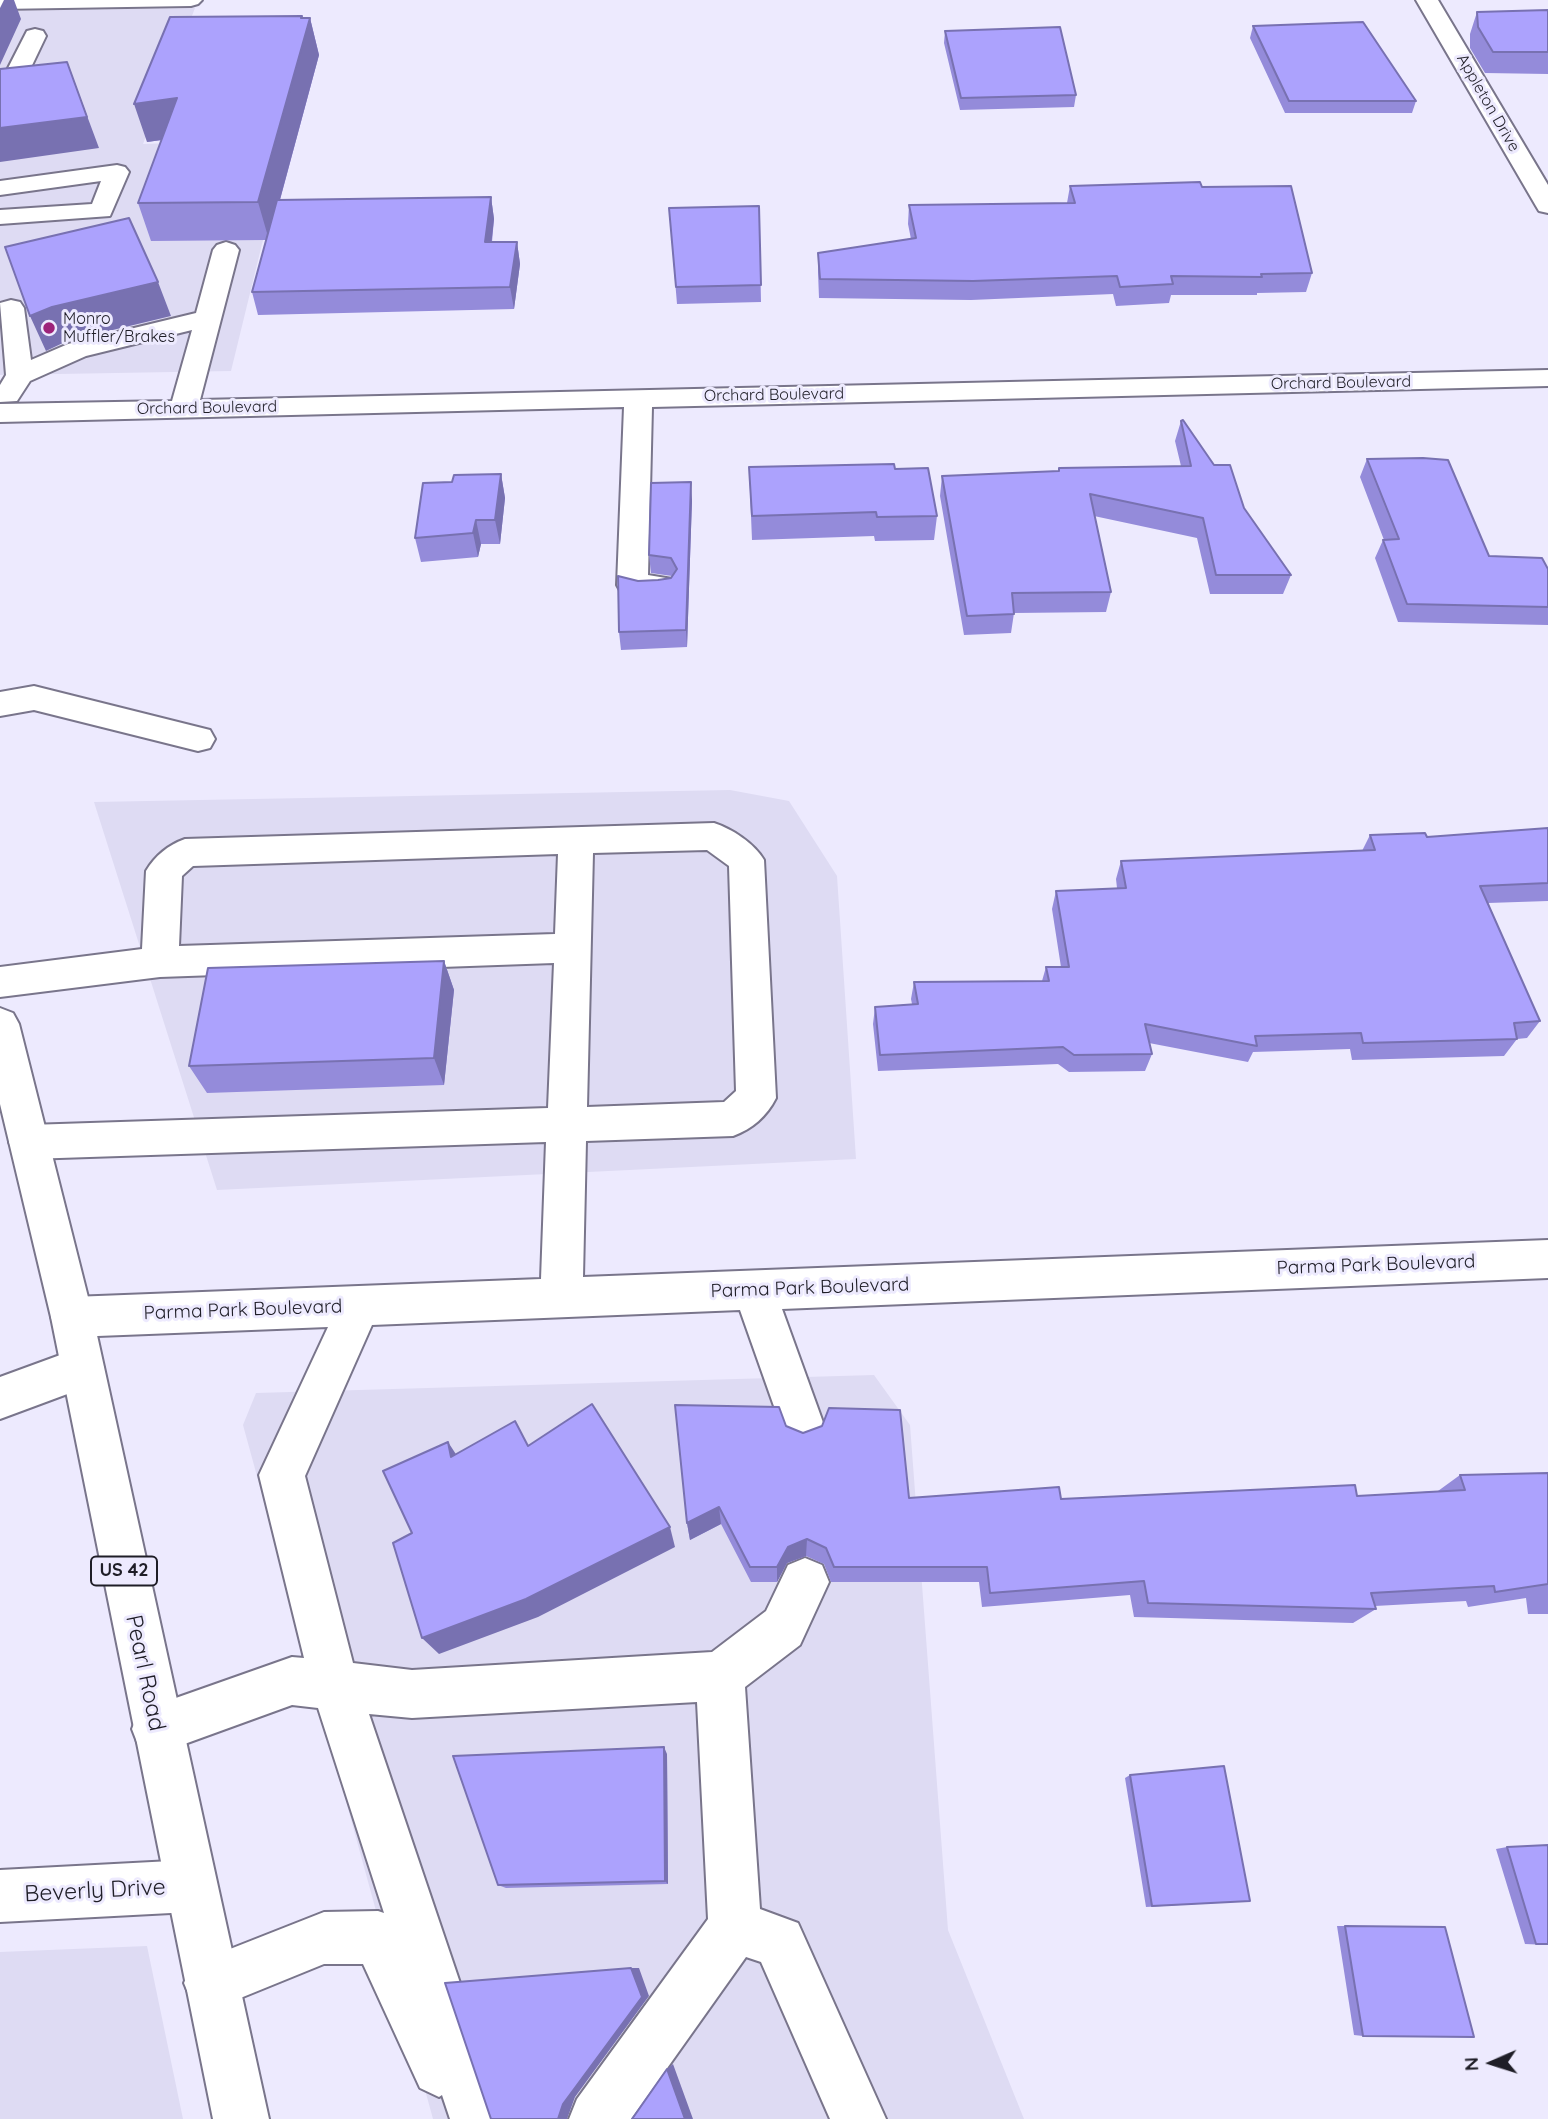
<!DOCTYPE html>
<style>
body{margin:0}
#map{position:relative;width:1548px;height:2119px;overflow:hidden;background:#edeafe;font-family:Quicksand,sans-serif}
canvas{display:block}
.north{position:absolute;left:1457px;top:2028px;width:70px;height:70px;-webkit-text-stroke:5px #edeafe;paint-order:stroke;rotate:267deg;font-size:19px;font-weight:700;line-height:28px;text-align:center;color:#1f1e27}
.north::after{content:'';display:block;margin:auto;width:24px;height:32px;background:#1f1e27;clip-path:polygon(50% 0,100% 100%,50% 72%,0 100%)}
</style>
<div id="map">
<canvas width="1548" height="2119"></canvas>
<div class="north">N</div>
</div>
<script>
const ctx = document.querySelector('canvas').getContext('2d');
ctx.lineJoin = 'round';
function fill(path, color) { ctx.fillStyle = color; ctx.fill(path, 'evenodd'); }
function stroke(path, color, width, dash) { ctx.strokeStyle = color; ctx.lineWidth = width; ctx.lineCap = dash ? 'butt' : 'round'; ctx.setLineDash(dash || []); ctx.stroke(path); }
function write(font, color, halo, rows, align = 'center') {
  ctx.font = font + ' Quicksand,sans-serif'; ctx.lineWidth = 6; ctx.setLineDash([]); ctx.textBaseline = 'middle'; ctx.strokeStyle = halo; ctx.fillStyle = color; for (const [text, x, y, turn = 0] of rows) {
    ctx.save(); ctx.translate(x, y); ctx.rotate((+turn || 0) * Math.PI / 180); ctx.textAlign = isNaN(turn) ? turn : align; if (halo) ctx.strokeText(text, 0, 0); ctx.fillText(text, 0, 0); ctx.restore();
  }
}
fill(new Path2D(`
 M195,8L143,144L293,139L262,244L231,371L0,375V11Z
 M730,790L789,801L837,876L856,1159L217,1190L94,802Z
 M874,1375L910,1425L948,1930L1024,2119H433L243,1425L256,1393Z
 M147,1946L183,2119H0V1952Z`), '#dedbf3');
const minor = new Path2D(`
 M0,0H202L198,4L191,6L0,9Z
 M1416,0H1438L1548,185V213L1539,211L1536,206Z
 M35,29L43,31L46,36L25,80L22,85L0,89V75L5,74L27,31Z
 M117,165L125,167L129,172L110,216L0,224V210L92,204L101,181L0,195V181Z
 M226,242L235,245L239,250L200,400L1548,370V386L652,407L648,575L672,579L676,586L672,593C655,598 638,597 621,592L617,585L624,407L0,422V404L172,401L192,330L86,356L30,381L17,401L0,402V385L6,375L0,303L11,300L20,302L24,308L31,360L68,344L196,313L213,250L217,245Z
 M34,686L210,730L215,739L210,748L198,751L34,710L0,716V692Z
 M714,823C732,829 754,843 764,860L776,1098C767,1116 752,1129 733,1136L586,1141L583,1277L1548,1240V1278L782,1309L825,1428L819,1443L803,1450L787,1443L740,1310L372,1325L305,1476L353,1663L412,1670L712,1652L766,1611L788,1565L805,1558L822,1565L829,1582L800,1645L745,1687L760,1909L798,1923L886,2119H830L761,1962L746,1957L631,2119H569L577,2099L708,1919L697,1702L412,1718L369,1714L506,2119H450L442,2095L439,2097L420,2088L363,1964H324L211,2010L192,2002L184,1983L192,1964L324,1912L378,1911L384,1913L318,1708L292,1705L157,1754L139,1747L132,1729L139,1711L292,1657L304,1658L259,1475L328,1327L72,1337L57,1331L51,1317L57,1303L72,1297L541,1279L546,1142L29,1159L15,1154L9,1142L15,1130L29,1125L548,1108L554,963L160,977L0,997V967L142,949L146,871C155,856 168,845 185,839ZM707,850L729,866L736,1091L724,1102L587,1107L593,853ZM558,854L555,934L179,946L182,876L193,866Z
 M82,1347L97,1353L104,1368L97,1383L0,1419V1377Z
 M190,1860L208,1868L216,1886L208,1904L190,1912L0,1922V1870Z`);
const major = new Path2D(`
 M0,1008L13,1013L19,1024L93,1317L269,2119H213L51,1317L0,1104Z`);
stroke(minor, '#79758b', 4);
stroke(major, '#79758b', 4);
fill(minor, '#fff');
fill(major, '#fff');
fill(new Path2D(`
 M1548,10V74L1485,73L1470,48V34L1477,12Z
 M302,16L303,18H310L319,55L280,200L491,197L494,219L492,242H517L520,264L514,309L258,315L252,292L266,240L151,241L138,203L162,140L147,142Z
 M1253,26L1416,101L1412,113H1285L1250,38Z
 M945,31L1076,95L1074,107L960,110L944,43Z
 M1070,186L1202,187L1312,273L1306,292L1257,293V295H1171L1169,303L1116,306L1113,294L971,300L819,298L818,272V253L911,239L908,224L909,205L1067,203Z
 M759,206L761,302L677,304L669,208Z
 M1181,421L1244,508L1291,575L1283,594H1210L1197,538L1094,516L1111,592L1106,612L1014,613L1011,633L964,635L940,496L942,476L1181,466L1175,441Z
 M1367,459L1489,556L1548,569V625L1398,622L1375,558L1383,540H1384L1360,477Z
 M749,467L895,469L937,516L934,540L875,541L874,536L752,540Z
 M501,474L505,498L500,544H481L478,557L421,562L415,538L452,482Z
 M692,500L687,647L621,650L619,632L658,580L671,578L672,576L651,573L649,555Z
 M1548,828V901L1488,903L1540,1021L1527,1038L1517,1039L1504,1056L1352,1060L1350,1049L1253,1052L1248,1062L1149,1043L1152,1054L1145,1071L1069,1072L1058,1064L878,1071L873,1024L875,1007L912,1004L911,999L914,982L1042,981L1046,967H1061L1052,909L1056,891L1117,888L1116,879L1121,861L1362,851L1370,835L1427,837Z
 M444,961L454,990L444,1085L207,1093L189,1066Z
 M786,1426L909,1498L1061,1499L1357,1496L1438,1491L1460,1475L1548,1473V1614H1528L1526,1598L1468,1607L1466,1601L1375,1606L1376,1609L1353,1623L1134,1617L1130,1595L982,1607L979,1582H831L824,1564L806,1556L787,1563L777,1582H751L721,1524L690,1540L687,1523Z
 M667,1754L668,1884L506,1888L498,1885Z
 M1130,1775L1250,1901L1146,1907L1125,1778Z
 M1548,1845V1945L1525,1944L1496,1849L1507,1847Z
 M1337,1926H1345L1363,2036L1354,2035Z`), '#948bda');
fill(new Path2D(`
 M4,0H14L21,19L0,65V8Z
 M302,16L306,33L310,18L319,55L269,240L258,202Z
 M67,62L99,148L0,162V128Z
 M177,98L189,136L147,142L134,104Z
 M491,197L494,219L489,264L485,242Z
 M517,242L520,264L514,309L510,287Z
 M158,282L171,316L67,341L46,351L30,316L52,307Z
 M501,474L505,498L500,544L495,520Z
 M691,482L692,500L687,647L686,630Z
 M476,520L481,544L478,557L473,533Z
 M444,961L454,990L444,1085L434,1058Z
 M448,1442L463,1465L451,1457Z
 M719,1507L721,1524L690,1540L687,1523Z
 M670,1527L675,1547L538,1617L439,1654L422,1638Z
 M807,1539L806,1556L787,1563L777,1582V1567L788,1547Z
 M664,1747L667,1754L668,1884L665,1881Z
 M631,1968H639L649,1996L575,2097L567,2119H558L563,2104Z
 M673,2064L693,2119H685L667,2069Z`), '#7871b1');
const building = new Path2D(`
 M1548,10V52H1493L1478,27L1477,12Z
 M302,16L301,18H310L258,202L138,203L177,98L134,104L170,17Z
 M1363,22L1416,101H1289L1253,26Z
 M1060,27L1076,95L961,98L945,31Z
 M67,62L87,117L0,128V69Z
 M1200,182L1202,187L1291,186L1312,273L1261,274L1262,277L1171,276L1173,284L1120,287L1117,276L973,281L820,279L818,253L916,238L909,205L1075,203L1070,186Z
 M491,197L485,242H517L510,287L252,292L277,200Z
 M759,206L761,285L676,287L669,208Z
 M129,218L158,282L52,307L30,316L5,247Z
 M1183,420L1214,465H1230L1244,508L1291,575H1216L1203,518L1090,494L1111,592L1012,593L1014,614L967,616L942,476L1059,471V468L1191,466L1181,421Z
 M1423,458L1448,460L1489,556L1542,558L1548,569V607L1407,604L1383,540L1399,539L1367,459Z
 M894,464L895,469L928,468L937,516L877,517L876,512L752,516L749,467Z
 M501,474L495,520H476L473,533L415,538L423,483L452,482L454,475Z
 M691,482L686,630L619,632L618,576L638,581L658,580L671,578L677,569L671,558L649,555L651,483Z
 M1548,828V883L1480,886L1540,1021L1514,1023L1517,1039L1363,1043L1361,1033L1255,1036L1257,1046L1145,1024L1152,1054L1074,1055L1063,1047L880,1055L875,1007L918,1004L914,982L1049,981L1046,967H1069L1056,891L1126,888L1121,861L1375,850L1370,835L1425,833L1427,837Z
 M444,961L434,1058L189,1066L208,968Z
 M592,1404L670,1527L526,1599L422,1638L393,1543L412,1533L383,1471L448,1442L451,1457L515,1421L528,1446Z
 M675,1405L779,1407L786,1426L803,1433L822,1426L829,1408L900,1410L909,1498L1059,1487L1061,1499L1355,1485L1357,1496L1465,1490L1460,1475L1548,1473V1584L1495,1592L1494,1586L1371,1593L1376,1609L1148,1603L1144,1581L990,1593L987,1567H834L826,1548L807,1539L788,1547L777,1567H750L719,1507L687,1523Z
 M664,1747L665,1881L498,1885L453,1756Z
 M1224,1766L1250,1901L1152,1906L1130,1775Z
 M1548,1845V1944H1536L1507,1847Z
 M1345,1926L1445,1927L1474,2037L1363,2036Z
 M631,1968L642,1997L563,2104L558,2119H491L445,1983Z
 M667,2069L685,2119H632Z`);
fill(building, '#aca2fd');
stroke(building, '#7871b1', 2);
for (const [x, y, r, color] of [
 [49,328,7,"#9d237a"]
]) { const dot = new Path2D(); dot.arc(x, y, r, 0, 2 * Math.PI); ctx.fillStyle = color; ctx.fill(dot); stroke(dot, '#edeafe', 2.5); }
write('16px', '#1f1e27', '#edeafe', [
 ["Appleton Drive",1488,103,60],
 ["Orchard Boulevard",1341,383,-1],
 ["Orchard Boulevard",774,395,-1],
 ["Orchard Boulevard",207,408,-1]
]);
write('16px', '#1f1e27', '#edeafe', [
 ["Monro",63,319],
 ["Muffler/Brakes",63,337]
], 'left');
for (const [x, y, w] of [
 [124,1571,66]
]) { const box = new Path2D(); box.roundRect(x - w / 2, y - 14.5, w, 29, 5); ctx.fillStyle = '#edeafe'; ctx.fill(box); stroke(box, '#1f1e27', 2); }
write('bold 18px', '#1f1e27', null, [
 ["US 42",124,1571]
]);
write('19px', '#1f1e27', '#edeafe', [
 ["Parma Park Boulevard",1376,1265,-2],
 ["Parma Park Boulevard",810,1288,-2],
 ["Parma Park Boulevard",243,1310,-2]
]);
write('23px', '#1f1e27', '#edeafe', [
 ["Pearl Road",145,1673,78],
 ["Beverly Drive",95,1891,-3]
]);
</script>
